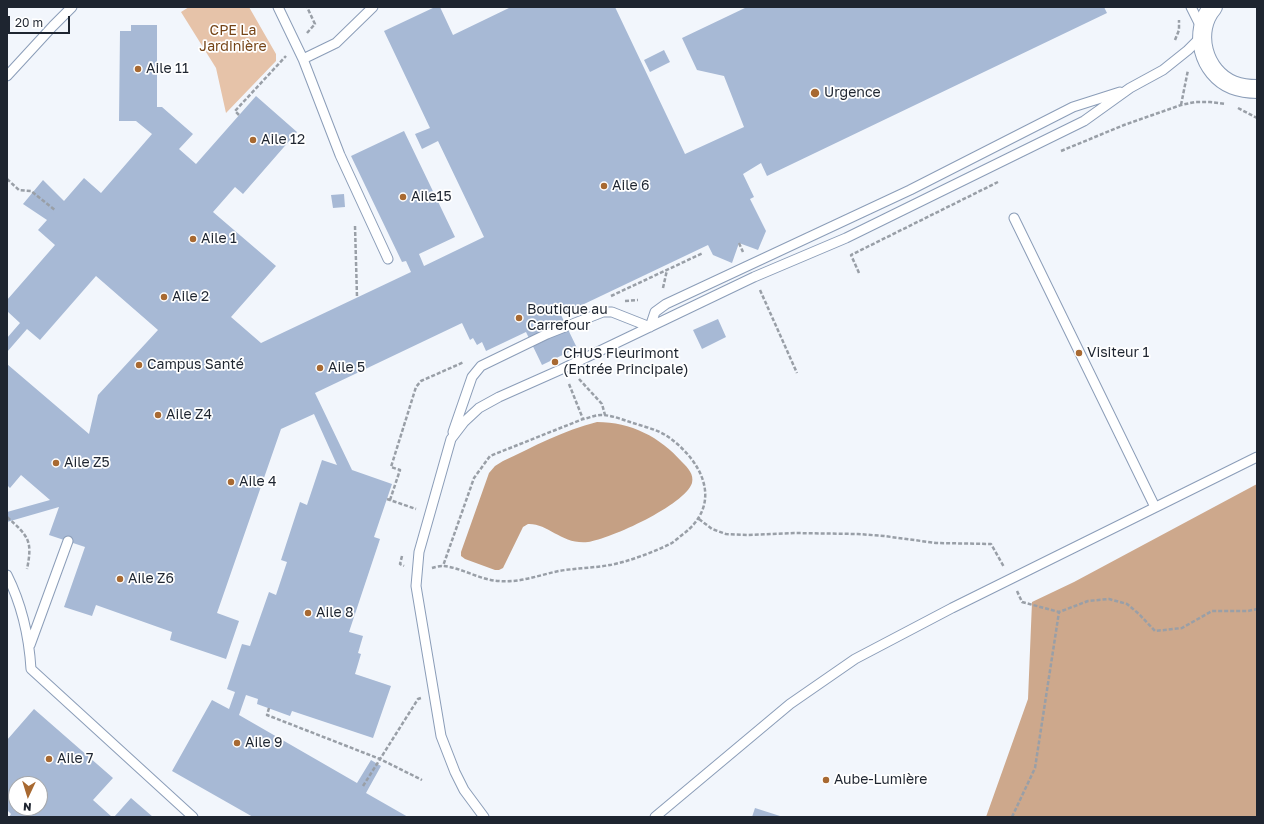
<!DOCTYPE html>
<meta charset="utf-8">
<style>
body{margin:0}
#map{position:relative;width:1264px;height:824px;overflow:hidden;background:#f2f6fc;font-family:"Golos Text",sans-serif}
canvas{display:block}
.frame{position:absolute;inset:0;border:8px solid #1e2530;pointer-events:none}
.north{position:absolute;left:8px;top:776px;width:40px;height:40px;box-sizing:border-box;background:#fff;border:1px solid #a5a8ac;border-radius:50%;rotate:184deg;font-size:11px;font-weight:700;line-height:16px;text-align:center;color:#1e2530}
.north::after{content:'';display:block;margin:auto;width:14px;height:18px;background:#a86931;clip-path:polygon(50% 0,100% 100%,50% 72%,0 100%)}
.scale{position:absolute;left:8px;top:16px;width:62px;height:18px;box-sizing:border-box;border:2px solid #1e2530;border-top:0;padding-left:5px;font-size:12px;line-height:14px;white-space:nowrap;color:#1e2530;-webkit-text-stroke:3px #fff;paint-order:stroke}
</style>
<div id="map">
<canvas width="1264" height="824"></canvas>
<div class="frame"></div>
<div class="north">N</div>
<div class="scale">20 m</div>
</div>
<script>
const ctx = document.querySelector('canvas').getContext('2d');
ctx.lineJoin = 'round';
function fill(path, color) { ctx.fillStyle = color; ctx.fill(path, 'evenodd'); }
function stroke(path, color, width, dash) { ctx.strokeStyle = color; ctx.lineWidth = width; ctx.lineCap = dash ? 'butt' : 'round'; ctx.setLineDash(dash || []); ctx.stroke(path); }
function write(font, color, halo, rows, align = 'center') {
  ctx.font = font + ' "Golos Text",sans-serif'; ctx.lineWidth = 3.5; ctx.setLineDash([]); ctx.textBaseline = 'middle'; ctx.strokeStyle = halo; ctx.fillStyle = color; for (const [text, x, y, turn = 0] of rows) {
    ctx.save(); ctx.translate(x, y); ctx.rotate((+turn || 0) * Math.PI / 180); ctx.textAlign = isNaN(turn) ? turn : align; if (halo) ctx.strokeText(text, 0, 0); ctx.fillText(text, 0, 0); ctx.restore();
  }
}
fill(new Path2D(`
 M189,7H249L276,54V61L226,113L216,68L181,12Z`), '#e6c3a9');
fill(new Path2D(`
 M1257,484V817H986L1028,699L1032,602L1074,582Z`), '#cda88c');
fill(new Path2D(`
 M597,422C631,422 660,437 682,462C688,468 694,474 692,483C685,505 610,539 588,542C562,545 548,523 528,524L523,527L503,568L499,570H495L465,559L461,556V552L489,473L495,466L503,461C533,447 564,430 597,422Z`), '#c5a084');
fill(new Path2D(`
 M435,7H440L453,35L511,7H615L685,154L744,127L724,76L697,70L682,38L747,7H1104L1107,13L767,176L761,163L743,174L754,197L750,199L766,231L758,250L739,243L732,263L713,255L708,245L561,315L577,348L542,365L526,332L486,351L482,342L477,345L473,338L470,340L462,323L315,393L352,470L392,484L374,537L380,539L349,632L363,636L358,653L361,654L355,674L391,686L373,738L292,711L290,716L257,704L258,699L246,695L239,715L357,783L371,760L381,766L366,793L408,817H253L172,771L212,700L229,709L235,692L227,689L242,644L250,646L269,592L276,595L287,562L281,560L300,502L307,505L322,460L337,465L314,414L281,429L217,613L239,621L226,659L170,640L172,632L96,605L92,616L64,607L85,547L49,535L59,507L7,522V512L50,500L21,475L10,488L7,485V364L89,434L98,395L158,330L96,276L40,340L27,329L7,352V338L20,323L7,311V300L55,245L38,230L47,220L23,204L43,180L64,201L84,178L101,193L152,134L136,121H119L120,31H131V25H157V107H162L193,134L179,149L196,164L256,96L297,132L243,194L235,187L213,212L276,266L231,317L261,343L411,272L406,261L402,262L351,156L404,131L455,237L419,254L424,266L484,237L438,141L422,149L415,134L430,128L384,31Z
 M664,50L670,62L650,72L644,60Z
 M344,194L345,207L333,208L331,195Z
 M718,319L726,337L702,349L693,330Z
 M34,709L113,778L93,800L112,817H9L11,814L7,810V740ZM16,784H40V808H16Z
 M131,798L153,817H114Z
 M755,808L780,816L779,817H752Z`), '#a7b9d5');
const lane = new Path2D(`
 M278,7L303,59L340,155L388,259
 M303,59L336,43L373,7
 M7,76L53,26L72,7
 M1014,218L1155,507
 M650,327L655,312L666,304L910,190L1073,107L1120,92
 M453,432L472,377L481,366L547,334L603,312H612L650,327
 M7,575C22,605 29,636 31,669L193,817
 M30,645L68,541
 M484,817L464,790L455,772L441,736L416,586L419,552L451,439L464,422L479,408L499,397L562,369L754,277L846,238L1084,121L1130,88L1163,70L1188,50L1197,41L1202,33L1199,23L1191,7
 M655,817L790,704L855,659L952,608L1257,457`);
const street = new Path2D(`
 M1213,7C1192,31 1203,73 1233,85C1241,88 1249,89 1257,89`);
stroke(lane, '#8b9db8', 11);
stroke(street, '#8b9db8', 20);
stroke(new Path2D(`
 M307,33L315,24L307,7
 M1175,40L1179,30V20
 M1181,105L1188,70
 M1238,108L1257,118
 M239,115L235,111L286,56
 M1061,151L1124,125L1181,105L1195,102H1210L1226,104
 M7,179L19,190L31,191L55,210
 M355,226L357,297
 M739,243L743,252
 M859,273L851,255L998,182
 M663,288L667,270
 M760,290L797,373
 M611,296L703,253
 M625,301L638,300
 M579,379L602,404L605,415
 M569,384L583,419
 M387,499L416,509
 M390,500L400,470L391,467L416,387L421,381L464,362
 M7,517C28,536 33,540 27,569
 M699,519L712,529L726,534L747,535L794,533L858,534L884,536L936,543L991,544L1004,567
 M402,556L400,564L404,566
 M432,568C435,567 440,566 444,566C462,568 480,580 499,581C520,583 539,575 559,571C576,568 593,568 610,565C627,562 654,552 670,544C674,542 678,538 682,535C724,504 703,461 667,436C656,429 642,426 630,422C621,419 611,415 601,415C595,415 589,418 583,419L490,456L474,478L443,566
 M1017,591L1022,602L1059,612L1088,601L1109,599L1127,604L1139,614L1155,631L1182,628L1212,611H1248L1257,609
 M269,708L267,715L380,759L422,780
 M363,786L418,699L421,698
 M1012,817L1035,768L1059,612`), '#999fa7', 2.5, [4, 2]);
stroke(lane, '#fff', 9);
stroke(street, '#fff', 18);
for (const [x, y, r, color] of [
 [138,69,4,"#a86931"],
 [815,93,5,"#a86931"],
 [253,140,4,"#a86931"],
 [604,186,4,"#a86931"],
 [403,197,4,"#a86931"],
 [193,239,4,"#a86931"],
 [164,297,4,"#a86931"],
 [519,318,4,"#a86931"],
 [1079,353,4,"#a86931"],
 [555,362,4,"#a86931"],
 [139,365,4,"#a86931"],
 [320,368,4,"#a86931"],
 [158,415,4,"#a86931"],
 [56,463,4,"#a86931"],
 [231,482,4,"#a86931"],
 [120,579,4,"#a86931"],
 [308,613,4,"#a86931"],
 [237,743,4,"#a86931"],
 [49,759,4,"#a86931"],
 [826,780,4,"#a86931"]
]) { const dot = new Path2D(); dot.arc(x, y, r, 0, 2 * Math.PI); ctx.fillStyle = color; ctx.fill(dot); stroke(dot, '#fff', 1.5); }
write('14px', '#754417', '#fff', [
 ["CPE La",233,31],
 ["Jardinière",233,47]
]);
write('14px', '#1e2530', '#fff', [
 ["Aile 11",146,69],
 ["Urgence",824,93],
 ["Aile 12",261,140],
 ["Aile 6",612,186],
 ["Aile15",411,197],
 ["Aile 1",201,239],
 ["Aile 2",172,297],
 ["Boutique au",527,310],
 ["Carrefour",527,326],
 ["Visiteur 1",1087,353],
 ["CHUS Fleurimont",563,354],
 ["(Entrée Principale)",563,370],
 ["Campus Santé",147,365],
 ["Aile 5",328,368],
 ["Aile Z4",166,415],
 ["Aile Z5",64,463],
 ["Aile 4",239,482],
 ["Aile Z6",128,579],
 ["Aile 8",316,613],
 ["Aile 9",245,743],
 ["Aile 7",57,759],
 ["Aube-Lumière",834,780]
], 'left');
</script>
